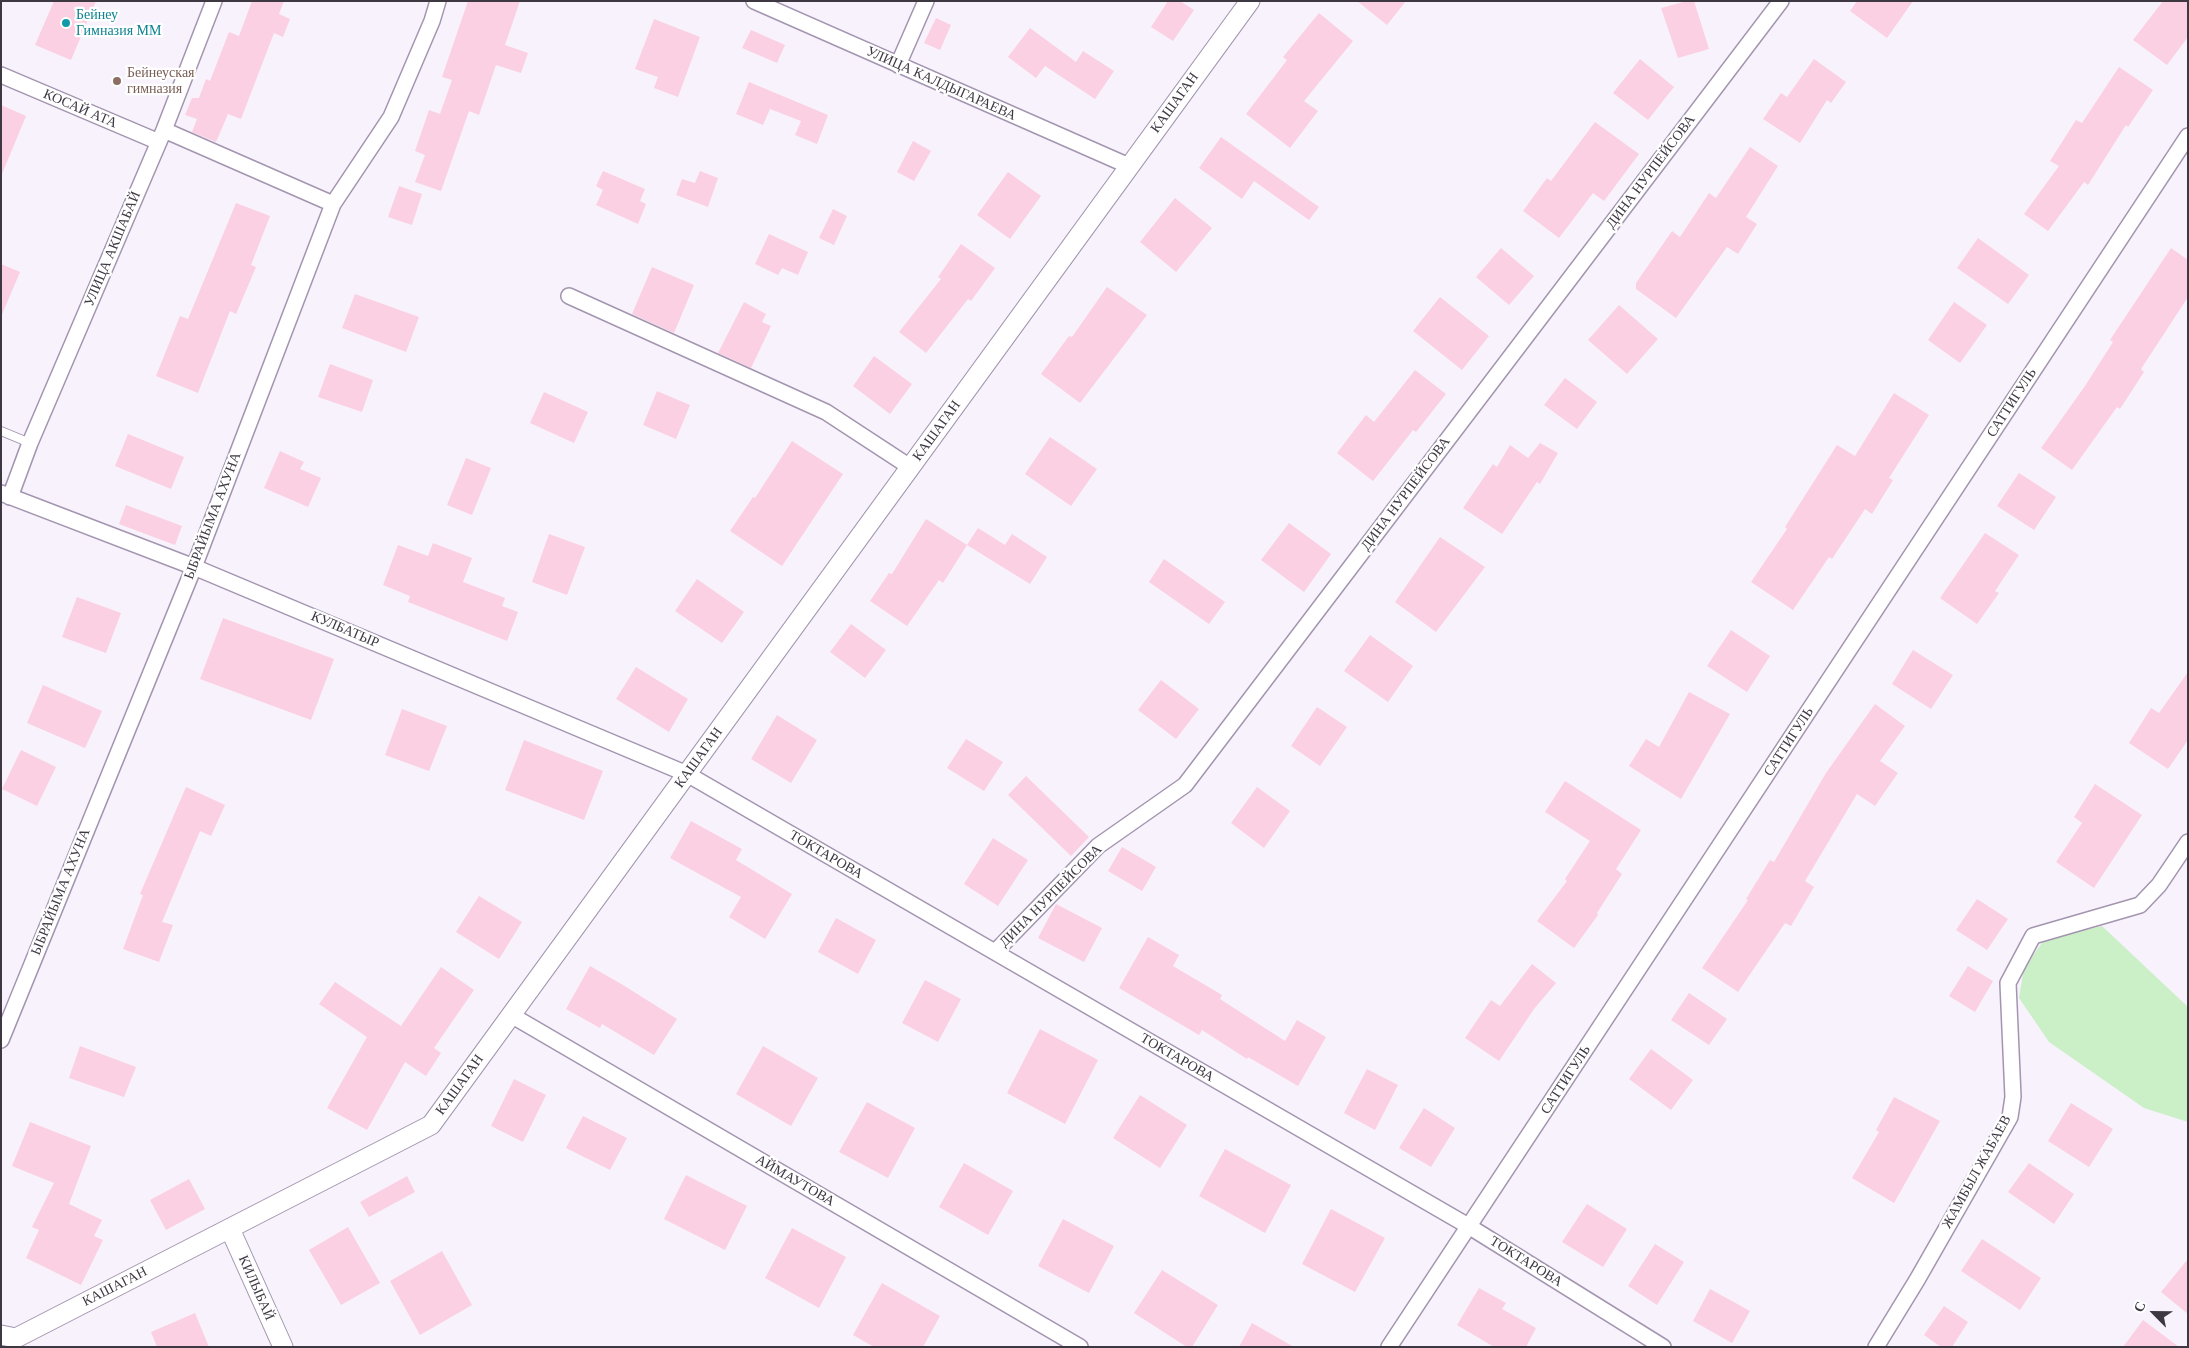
<!DOCTYPE html>
<meta charset="utf-8">
<style>
body{margin:0}
#map{position:relative;width:2189px;height:1348px;overflow:hidden;background:#f8f2fd;font-family:Georgia,serif}
canvas{display:block}
.frame{position:absolute;inset:0;border:2px solid #3e3843;pointer-events:none}
.north{position:absolute;left:2129px;top:1288px;width:50px;height:50px;-webkit-text-stroke:4px #fff;paint-order:stroke;rotate:293deg;font-size:14px;font-weight:700;line-height:20px;text-align:center;color:#3e3843}
.north::after{content:'';display:block;margin:auto;width:18px;height:22px;background:#3e3843;clip-path:polygon(50% 0,100% 100%,50% 72%,0 100%)}
</style>
<div id="map">
<canvas width="2189" height="1348"></canvas>
<div class="frame"></div>
<div class="north">С</div>
</div>
<script>
const ctx = document.querySelector('canvas').getContext('2d');
ctx.lineJoin = 'round';
function fill(path, color) { ctx.fillStyle = color; ctx.fill(path, 'evenodd'); }
function stroke(path, color, width, dash) { ctx.strokeStyle = color; ctx.lineWidth = width; ctx.lineCap = dash ? 'butt' : 'round'; ctx.setLineDash(dash || []); ctx.stroke(path); }
function write(font, color, halo, rows, align = 'center') {
  ctx.font = font + ' Georgia,serif'; ctx.lineWidth = 4.5; ctx.setLineDash([]); ctx.textBaseline = 'middle'; ctx.strokeStyle = halo; ctx.fillStyle = color; for (const [text, x, y, turn = 0] of rows) {
    ctx.save(); ctx.translate(x, y); ctx.rotate((+turn || 0) * Math.PI / 180); ctx.textAlign = isNaN(turn) ? turn : align; if (halo) ctx.strokeText(text, 0, 0); ctx.fillText(text, 0, 0); ctx.restore();
  }
}
fill(new Path2D(`
 M2102,926L2188,1007V1122L2144,1108L2049,1042L2019,998L2024,967L2045,939Z`), '#cbefc7');
fill(new Path2D(`
 M54,1H96L71,60L35,45Z
 M252,1H284L279,14L290,19L283,37L274,33L241,119L228,114L216,142L192,132L197,119L185,115L192,98H199L206,79L210,81L229,32L239,36Z
 M468,1H520L505,45L528,53L521,73L496,65L479,115L469,111L441,191L415,182L425,155L415,151L429,110L440,114L452,80L442,77Z
 M1168,1H1180L1194,10L1173,41L1151,27Z
 M1357,1H1406L1387,25Z
 M1687,1H1694L1709,49L1678,58L1661,8Z
 M1857,1H1913L1887,38L1850,11Z
 M2163,1H2188V37L2167,65L2133,40Z
 M1319,13L1353,41L1304,101L1318,111L1290,148L1246,114L1287,60L1283,57Z
 M936,18L951,25L940,50L924,43Z
 M654,19L700,37L678,97L654,88L658,77L635,69Z
 M1030,28L1076,62L1083,51L1114,71L1095,99L1045,66L1036,78L1008,57Z
 M751,30L785,45L777,63L742,48Z
 M1640,59L1674,87L1648,120L1613,93Z
 M1814,59L1846,82L1831,103L1827,100L1800,143L1763,119L1781,93L1787,97Z
 M2119,67L2153,90L2128,127L2126,125L2088,185L2084,182L2048,231L2024,214L2059,166L2050,161L2076,120L2082,123Z
 M749,82L828,115L817,144L795,135L801,121L770,109L763,125L736,114Z
 M1,105L26,116L2,174H1Z
 M1595,122L1639,154L1604,201L1593,193L1559,238L1523,211L1547,178L1551,181Z
 M1221,137L1319,207L1309,220L1254,181L1242,199L1199,168Z
 M913,141L931,151L914,181L897,172Z
 M1750,147L1778,166L1746,217L1757,224L1738,254L1727,247L1676,318L1636,289V283L1672,231L1680,237L1709,193L1716,198Z
 M603,171L645,189L640,201L646,204L638,224L596,205L603,190L596,186Z
 M700,171L718,178L708,207L676,195L682,179L695,183Z
 M1008,172L1041,196L1010,239L977,215Z
 M399,186L422,194L412,225L388,217Z
 M1175,198L1212,228L1176,272L1140,242Z
 M236,203L270,216L251,265L256,267L236,314L230,311L198,393L156,376L180,316L188,319Z
 M833,209L847,216L834,245L819,238Z
 M769,234L808,252L798,275L782,268L778,275L755,264Z
 M1978,238L2029,275L2008,304L1957,268Z
 M961,244L995,268L971,301L968,299L926,353L899,332L941,279L938,277Z
 M1501,248L1534,276L1509,305L1476,277Z
 M2171,248L2188,260V297L2141,369L2144,372L2120,409L2117,407L2072,470L2041,448L2085,386L2113,342L2110,340Z
 M1,264L20,272L1,317Z
 M652,267L694,285L674,333L632,314Z
 M1107,287L1147,315L1080,403L1041,374L1069,336L1072,337Z
 M355,294L419,317L406,352L342,328Z
 M1440,297L1489,336L1462,370L1413,331Z
 M744,302L766,314L762,322L771,326L751,368L718,353Z
 M1954,302L1987,325L1960,363L1928,340Z
 M1619,305L1658,339L1627,374L1588,340Z
 M874,356L912,384L890,414L853,386Z
 M330,364L373,380L362,412L318,397Z
 M1415,370L1446,394L1416,432L1413,430L1373,481L1337,453L1366,415L1374,422Z
 M1565,378L1597,402L1577,429L1544,405Z
 M657,391L690,405L676,439L643,425Z
 M544,392L588,412L574,443L530,423Z
 M1894,393L1929,415L1889,478L1893,480L1872,514L1865,509L1832,559L1829,557L1793,610L1751,582L1787,529L1785,527L1837,445L1855,456Z
 M128,434L184,457L171,489L115,466Z
 M1050,437L1097,469L1071,506L1025,474Z
 M792,441L843,474L782,566L730,531L753,497L755,498Z
 M1540,443L1558,453L1540,484L1537,482L1502,534L1463,508L1493,464L1497,467L1510,445L1528,458Z
 M280,451L304,462L300,469L321,478L308,507L264,488Z
 M466,458L491,468L472,515L447,505Z
 M2019,473L2056,497L2034,530L1997,506Z
 M126,505L182,526L175,545L119,524Z
 M926,519L967,545L943,583L939,580L907,626L870,601L889,573L892,574Z
 M1289,523L1331,554L1304,592L1261,560Z
 M978,528L1005,545L1012,534L1047,557L1030,584L967,545Z
 M1985,533L2019,555L1995,591L1999,593L1977,624L1940,598Z
 M549,534L585,547L567,595L532,582Z
 M1440,537L1485,567L1436,632L1395,602Z
 M433,543L472,558L463,582L505,598L502,606L518,612L507,641L408,602L410,596L383,585L398,545L428,556Z
 M1164,559L1225,602L1209,624L1149,582Z
 M697,579L744,612L722,643L675,611Z
 M77,597L121,613L106,653L62,637Z
 M223,618L334,659L311,720L200,679Z
 M851,624L886,650L865,678L830,652Z
 M1731,630L1770,656L1747,692L1707,666Z
 M1370,635L1413,666L1388,702L1344,671Z
 M1913,650L1953,675L1931,709L1892,684Z
 M636,667L688,699L669,732L616,699Z
 M2188,672V740L2168,769L2129,743L2151,708L2159,713Z
 M1161,680L1199,709L1176,739L1138,710Z
 M43,685L102,711L85,748L27,723Z
 M1689,692L1730,714L1681,799L1629,766L1646,739L1659,747Z
 M1875,704L1905,726L1880,761L1898,773L1875,806L1857,794L1805,881L1814,887L1791,926L1785,923L1738,992L1702,968L1748,900L1746,899L1770,860L1774,862L1826,773Z
 M1317,707L1347,727L1320,766L1291,746Z
 M402,709L447,726L429,771L385,755Z
 M777,715L817,740L791,783L751,759Z
 M966,739L1003,762L984,791L947,768Z
 M524,740L603,771L584,820L505,790Z
 M21,750L56,767L37,806L2,789Z
 M1026,776L1089,837L1071,856L1008,795Z
 M1565,781L1641,830L1616,869L1622,874L1597,913L1598,915L1574,948L1537,921L1567,881L1565,879L1590,841L1545,812Z
 M2095,784L2142,815L2094,888L2056,862L2082,823L2074,817Z
 M186,787L225,805L211,836L200,831L162,922L173,925L159,962L123,949L143,895L140,894Z
 M1257,787L1290,811L1264,848L1231,823Z
 M691,821L742,849L736,860L792,894L765,939L729,917L741,897L670,858Z
 M993,838L1028,860L998,906L964,884Z
 M1122,847L1156,867L1142,891L1108,871Z
 M479,896L522,922L499,959L456,932Z
 M1977,899L2008,919L1987,950L1956,930Z
 M1056,904L1102,928L1084,962L1038,938Z
 M836,918L876,940L858,974L818,952Z
 M1148,937L1179,955L1173,966L1222,995L1220,999L1285,1041L1297,1020L1326,1037L1298,1086L1248,1057L1247,1059L1202,1030L1199,1035L1119,988Z
 M1532,964L1556,983L1534,1009L1499,1061L1465,1038L1491,1000L1500,1006Z
 M590,966L623,985L677,1019L654,1055L602,1024L600,1028L566,1009Z
 M1968,966L1993,981L1975,1012L1949,996Z
 M441,967L474,990L434,1048L441,1053L426,1076L405,1062L367,1130L327,1108L367,1037L319,1004L335,982L401,1026Z
 M925,980L961,999L938,1042L902,1023Z
 M1689,993L1727,1019L1709,1045L1671,1020Z
 M1040,1029L1098,1060L1065,1124L1007,1093Z
 M80,1046L136,1067L124,1097L69,1078Z
 M763,1046L818,1078L791,1126L736,1094Z
 M1651,1049L1693,1080L1671,1110L1629,1079Z
 M1367,1069L1398,1085L1375,1130L1344,1113Z
 M514,1079L546,1095L523,1142L491,1126Z
 M1140,1095L1187,1125L1160,1168L1113,1138Z
 M1894,1097L1940,1121L1894,1203L1852,1178L1879,1132L1876,1130Z
 M867,1102L915,1128L888,1178L839,1152Z
 M2071,1103L2113,1129L2089,1167L2048,1141Z
 M1424,1108L1455,1128L1431,1167L1399,1148Z
 M583,1116L627,1138L610,1170L566,1148Z
 M30,1122L91,1146L69,1204L102,1220L94,1236L103,1240L81,1285L26,1258L39,1230L32,1227L54,1183L12,1166Z
 M1225,1149L1291,1185L1265,1233L1199,1196Z
 M964,1163L1013,1191L988,1235L939,1207Z
 M2029,1163L2074,1194L2054,1224L2008,1192Z
 M686,1175L747,1206L725,1250L664,1219Z
 M407,1176L415,1192L369,1217L360,1202Z
 M189,1179L205,1209L166,1230L150,1200Z
 M1587,1204L1627,1229L1603,1267L1562,1242Z
 M1331,1209L1385,1238L1355,1292L1302,1264Z
 M1063,1219L1114,1246L1089,1293L1038,1266Z
 M348,1227L380,1283L341,1305L309,1250Z
 M792,1228L846,1257L819,1308L765,1278Z
 M1982,1239L2041,1278L2020,1310L1961,1271Z
 M1655,1244L1684,1262L1657,1305L1628,1286Z
 M442,1251L472,1305L420,1335L390,1281Z
 M2188,1259V1314L2161,1292Z
 M1162,1270L1218,1305L1192,1347H1187L1134,1313Z
 M882,1283L940,1316L923,1347H874L853,1335Z
 M1479,1288L1506,1303L1502,1309L1536,1328L1526,1347H1494L1457,1325Z
 M1710,1289L1750,1311L1732,1343L1693,1321Z
 M1944,1306L1968,1322L1952,1347H1941L1924,1335Z
 M195,1313L209,1347H157L151,1332Z
 M2143,1320L2179,1347H2123Z
 M1252,1323L1294,1347H1239Z`), '#fbd0e2');
const service = new Path2D(`
 M1,431L30,443`);
const minor = new Path2D(`
 M754,1L1129,166
 M898,65L926,1
 M1,75L159,142
 M164,130L333,204
 M569,296L826,412L910,467
 M1,493L194,567L687,774L1470,1227L1663,1347
 M10,497L30,443L164,130L214,1
 M995,952L1098,846L1185,785L1781,1
 M511,1015L1080,1347
 M1,1040L194,567L333,204L391,117L432,21L438,1
 M1389,1347L2188,136
 M1876,1347L1917,1280L2010,1117L2013,1097L2008,983L2033,936L2140,905L2159,885L2188,842`);
const tertiary = new Path2D(`
 M230,1229L283,1347
 M1,1335L16,1338L431,1125L1250,1`);
stroke(service, '#a395af', 10);
stroke(minor, '#a395af', 18);
stroke(tertiary, '#a395af', 21);
stroke(service, '#fff', 8);
stroke(minor, '#fff', 15);
stroke(tertiary, '#fff', 19);
for (const [x, y, r, color] of [
 [66,23,5,"#0f9aa8"],
 [117,81,5,"#8d6e63"]
]) { const dot = new Path2D(); dot.arc(x, y, r, 0, 2 * Math.PI); ctx.fillStyle = color; ctx.fill(dot); stroke(dot, '#fff', 2); }
write('14px', '#0d838f', '#fff', [
 ["Бейнеу",76,15],
 ["Гимназия ММ",76,31]
], 'left');
write('14px', '#785e54', '#fff', [
 ["Бейнеуская",127,73],
 ["гимназия",127,89]
], 'left');
write('14px', '#3e3843', '#fff', [
 ["УЛИЦА КАЛДЫГАРАЕВА",941,84,24],
 ["КАШАГАН",1175,103,-54],
 ["КОСАЙ АТА",80,109,23],
 ["ДИНА НУРПЕЙСОВА",1651,172,-53],
 ["УЛИЦА АКШАБАЙ",113,249,-67],
 ["САТТИГУЛЬ",2012,403,-57],
 ["КАШАГАН",937,431,-54],
 ["ДИНА НУРПЕЙСОВА",1406,494,-53],
 ["ЫБРАЙЫМА АХУНА",213,516,-69],
 ["КУЛБАТЫР",345,630,23],
 ["САТТИГУЛЬ",1789,742,-57],
 ["КАШАГАН",699,758,-54],
 ["ТОКТАРОВА",826,855,30],
 ["ЫБРАЙЫМА АХУНА",61,892,-68],
 ["ДИНА НУРПЕЙСОВА",1051,896,-45],
 ["ТОКТАРОВА",1177,1058,30],
 ["САТТИГУЛЬ",1566,1080,-57],
 ["КАШАГАН",460,1085,-54],
 ["ЖАМБЫЛ ЖАБАЕВ",1977,1172,-61],
 ["АЙМАУТОВА",795,1181,30],
 ["ТОКТАРОВА",1526,1262,32],
 ["КАШАГАН",115,1287,-27],
 ["КИЛЫБАЙ",256,1288,66]
]);
</script>
